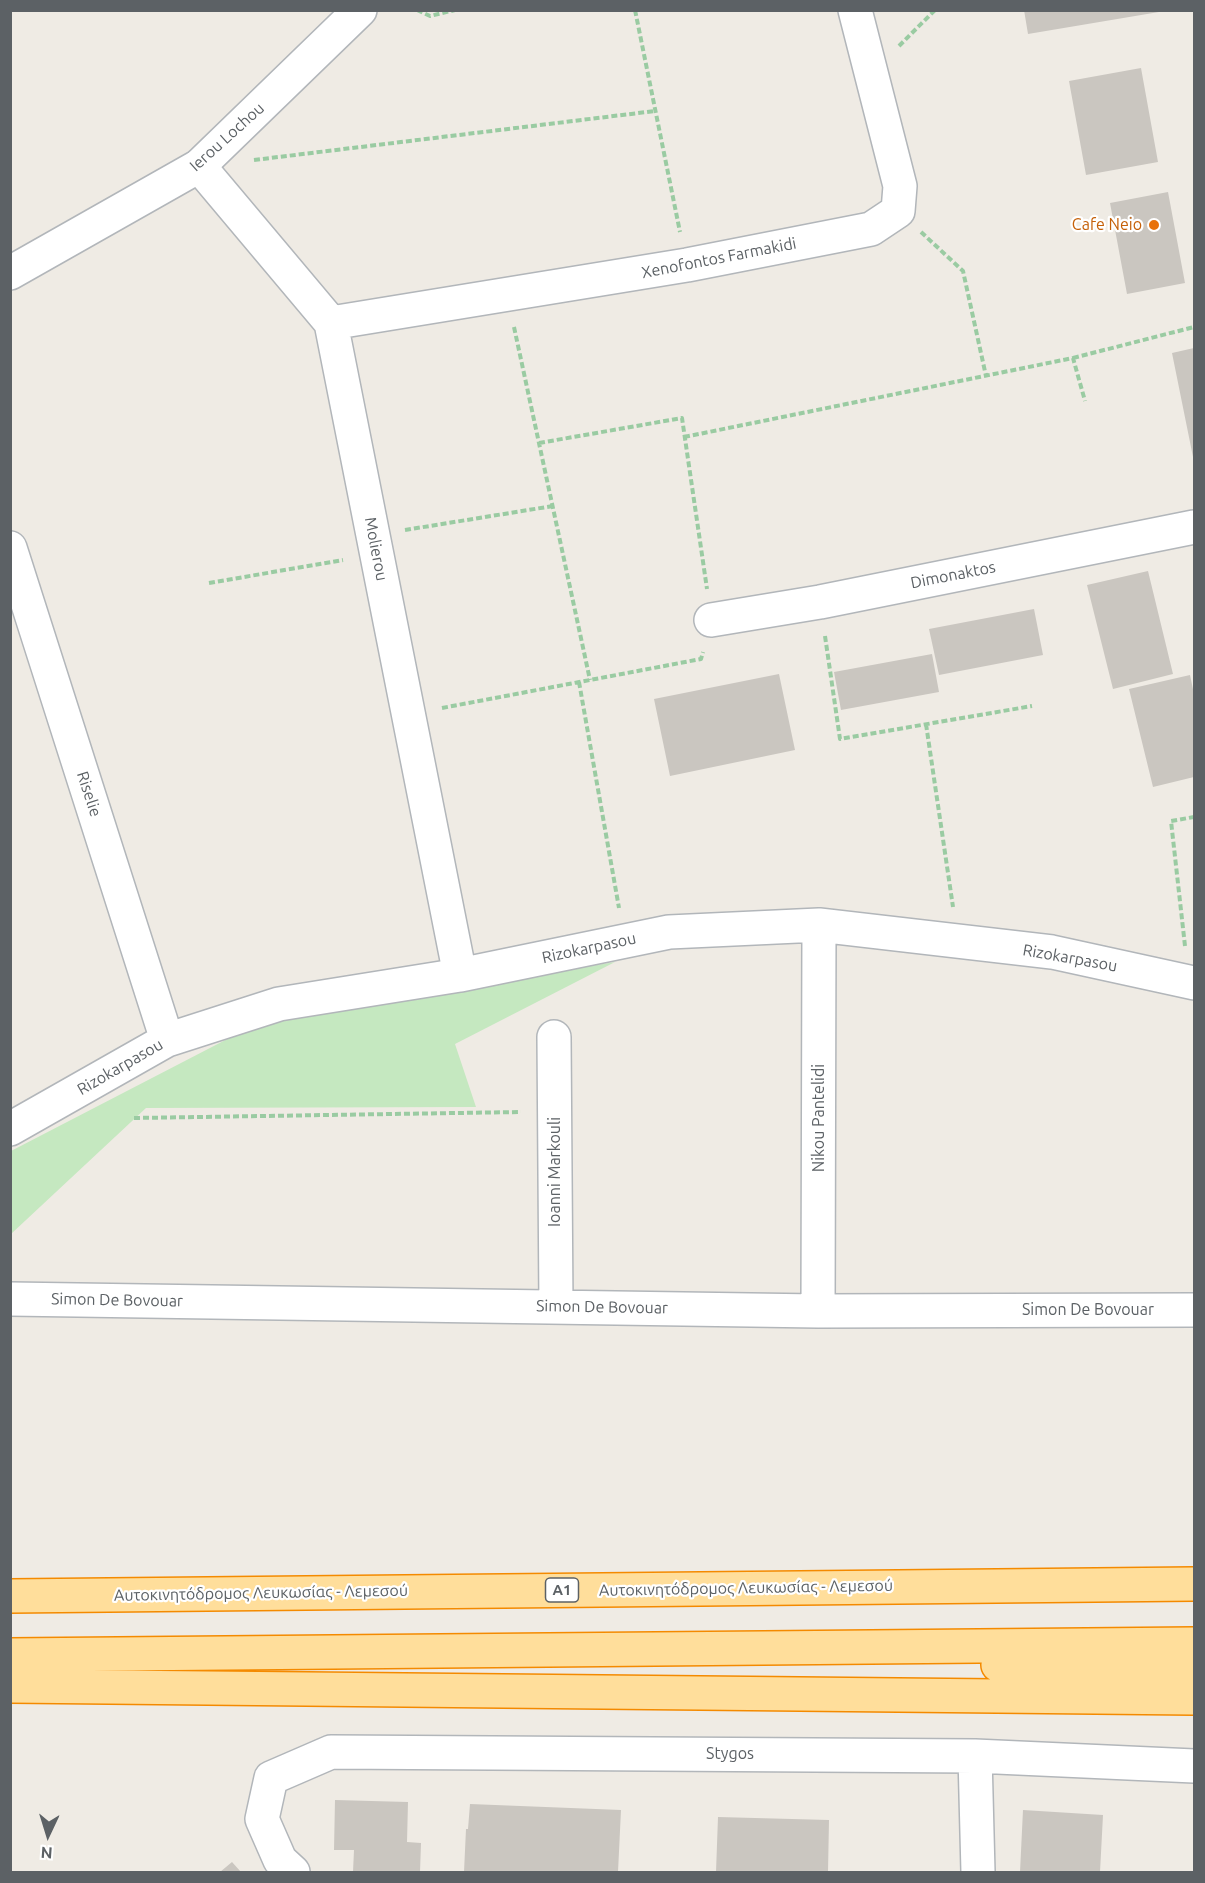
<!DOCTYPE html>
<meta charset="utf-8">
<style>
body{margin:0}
#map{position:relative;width:1205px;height:1883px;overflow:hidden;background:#efebe4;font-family:Ubuntu,sans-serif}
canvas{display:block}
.frame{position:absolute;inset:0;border:12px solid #5c6165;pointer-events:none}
.north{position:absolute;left:18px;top:1805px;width:60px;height:60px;-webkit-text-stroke:4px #fff;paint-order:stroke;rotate:184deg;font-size:16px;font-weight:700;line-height:24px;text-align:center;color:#5c6165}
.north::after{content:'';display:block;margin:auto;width:21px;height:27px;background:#5c6165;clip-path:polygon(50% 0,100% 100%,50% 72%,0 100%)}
</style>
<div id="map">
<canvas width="1205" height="1883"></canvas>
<div class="frame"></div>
<div class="north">N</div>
</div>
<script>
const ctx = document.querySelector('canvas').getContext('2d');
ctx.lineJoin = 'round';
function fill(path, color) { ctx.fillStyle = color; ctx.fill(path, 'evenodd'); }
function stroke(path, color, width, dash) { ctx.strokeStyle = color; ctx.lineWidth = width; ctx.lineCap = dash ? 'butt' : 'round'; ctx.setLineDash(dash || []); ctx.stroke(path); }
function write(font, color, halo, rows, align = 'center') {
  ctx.font = font + ' Ubuntu,sans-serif'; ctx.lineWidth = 4.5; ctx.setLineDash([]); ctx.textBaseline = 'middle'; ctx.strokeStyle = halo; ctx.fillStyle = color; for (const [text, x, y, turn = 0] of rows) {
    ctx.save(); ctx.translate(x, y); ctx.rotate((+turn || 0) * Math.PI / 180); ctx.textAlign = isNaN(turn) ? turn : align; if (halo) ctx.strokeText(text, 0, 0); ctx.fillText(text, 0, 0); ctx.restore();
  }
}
fill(new Path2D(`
 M615,962L455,1044L476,1107L146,1108L11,1234V1151L264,1020Z`), '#c5e8c0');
fill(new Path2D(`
 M1024,10H1159V12L1028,34Z
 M1141,68L1158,162L1086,175L1069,81Z
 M1168,192L1185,283L1127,294L1110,203Z
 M1194,348V457H1193L1172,353Z
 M1148,571L1173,674L1113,689L1087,585Z
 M1034,609L1043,655L939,675L929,629Z
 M932,654L939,692L841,710L834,672Z
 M779,674L795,750L670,776L654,699Z
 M1190,675L1194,694V777L1153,787L1129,689Z
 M335,1800L408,1802L407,1842L421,1843L420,1872H353L354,1850H334Z
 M470,1804L621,1810L618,1872H464L466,1829H468Z
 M1023,1810L1103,1815L1100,1872H1020Z
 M718,1817L829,1820L828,1872H716Z
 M232,1862L241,1872H220Z`), '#cac6c0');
const minor = new Path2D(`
 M199,166L331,323L460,975
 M331,323L687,265L871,229L898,211L900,186L855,10
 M10,548L167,1040
 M711,620L820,602L1194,527
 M554,1037L556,1307
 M10,1129L167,1040L279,1004L460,975L669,932L819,925L1052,952L1194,983
 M10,1299L818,1311L1194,1310
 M818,1311L819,925
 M975,1756L978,1872
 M293,1872L280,1860L262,1819L271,1778L331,1752L975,1756L1194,1766`);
const tertiary = new Path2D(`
 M10,273L199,166L360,10`);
const trunk = new Path2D(`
 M10,1596L1194,1584
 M10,1655L1194,1644
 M998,1665L1194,1676
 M10,1686L1194,1698`);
stroke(minor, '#b2b6ba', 36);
stroke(tertiary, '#b2b6ba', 36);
stroke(trunk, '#f48a00', 36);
stroke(new Path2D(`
 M417,10L430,16L455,10
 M635,10L680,232
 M899,46L935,10
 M254,160L655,111
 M921,232L963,271L986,376
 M514,327L590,680
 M1073,358L1194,327
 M684,437L1073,358L1085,401
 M539,443L682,418L707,589
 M405,530L553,506
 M209,583L343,560
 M825,636L840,739L1032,706
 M579,682L619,908
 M442,708L701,659L703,652
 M926,724L953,907
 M1185,946L1171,821L1194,817
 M134,1118L521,1112`), '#9acba2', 4, [6, 3]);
stroke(minor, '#fff', 33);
stroke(tertiary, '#fff', 33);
stroke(trunk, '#ffde9b', 33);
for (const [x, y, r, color] of [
 [1154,225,6,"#e8710a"]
]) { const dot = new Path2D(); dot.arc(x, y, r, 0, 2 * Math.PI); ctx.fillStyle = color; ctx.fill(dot); stroke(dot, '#fff', 2); }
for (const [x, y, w] of [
 [562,1590,33]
]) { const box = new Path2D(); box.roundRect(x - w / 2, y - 12, w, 24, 4.5); ctx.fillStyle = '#fff'; ctx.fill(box); stroke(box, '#5c6165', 1.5); }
write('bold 15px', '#5c6165', null, [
 ["A1",562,1590]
]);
write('16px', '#5c6165', '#fff', [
 ["Ierou Lochou",227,137,-42],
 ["Xenofontos Farmakidi",719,258,-11],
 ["Molierou",376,549,79],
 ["Dimonaktos",953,575,-11],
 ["Riselie",89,794,72],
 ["Rizokarpasou",589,948,-12],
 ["Rizokarpasou",1070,958,10],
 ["Rizokarpasou",120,1067,-30],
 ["Nikou Pantelidi",819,1118,-90],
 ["Ioanni Markouli",555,1172,-90],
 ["Simon De Bovouar",117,1300,1],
 ["Simon De Bovouar",602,1307,1],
 ["Simon De Bovouar",1088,1310],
 ["Αυτοκινητόδρομος Λευκωσίας - Λεμεσού",746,1588,-1],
 ["Αυτοκινητόδρομος Λευκωσίας - Λεμεσού",261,1593,-1],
 ["Stygos",730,1754]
]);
write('16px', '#c56008', '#fff', [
 ["Cafe Neio",1142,225]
], 'right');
</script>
